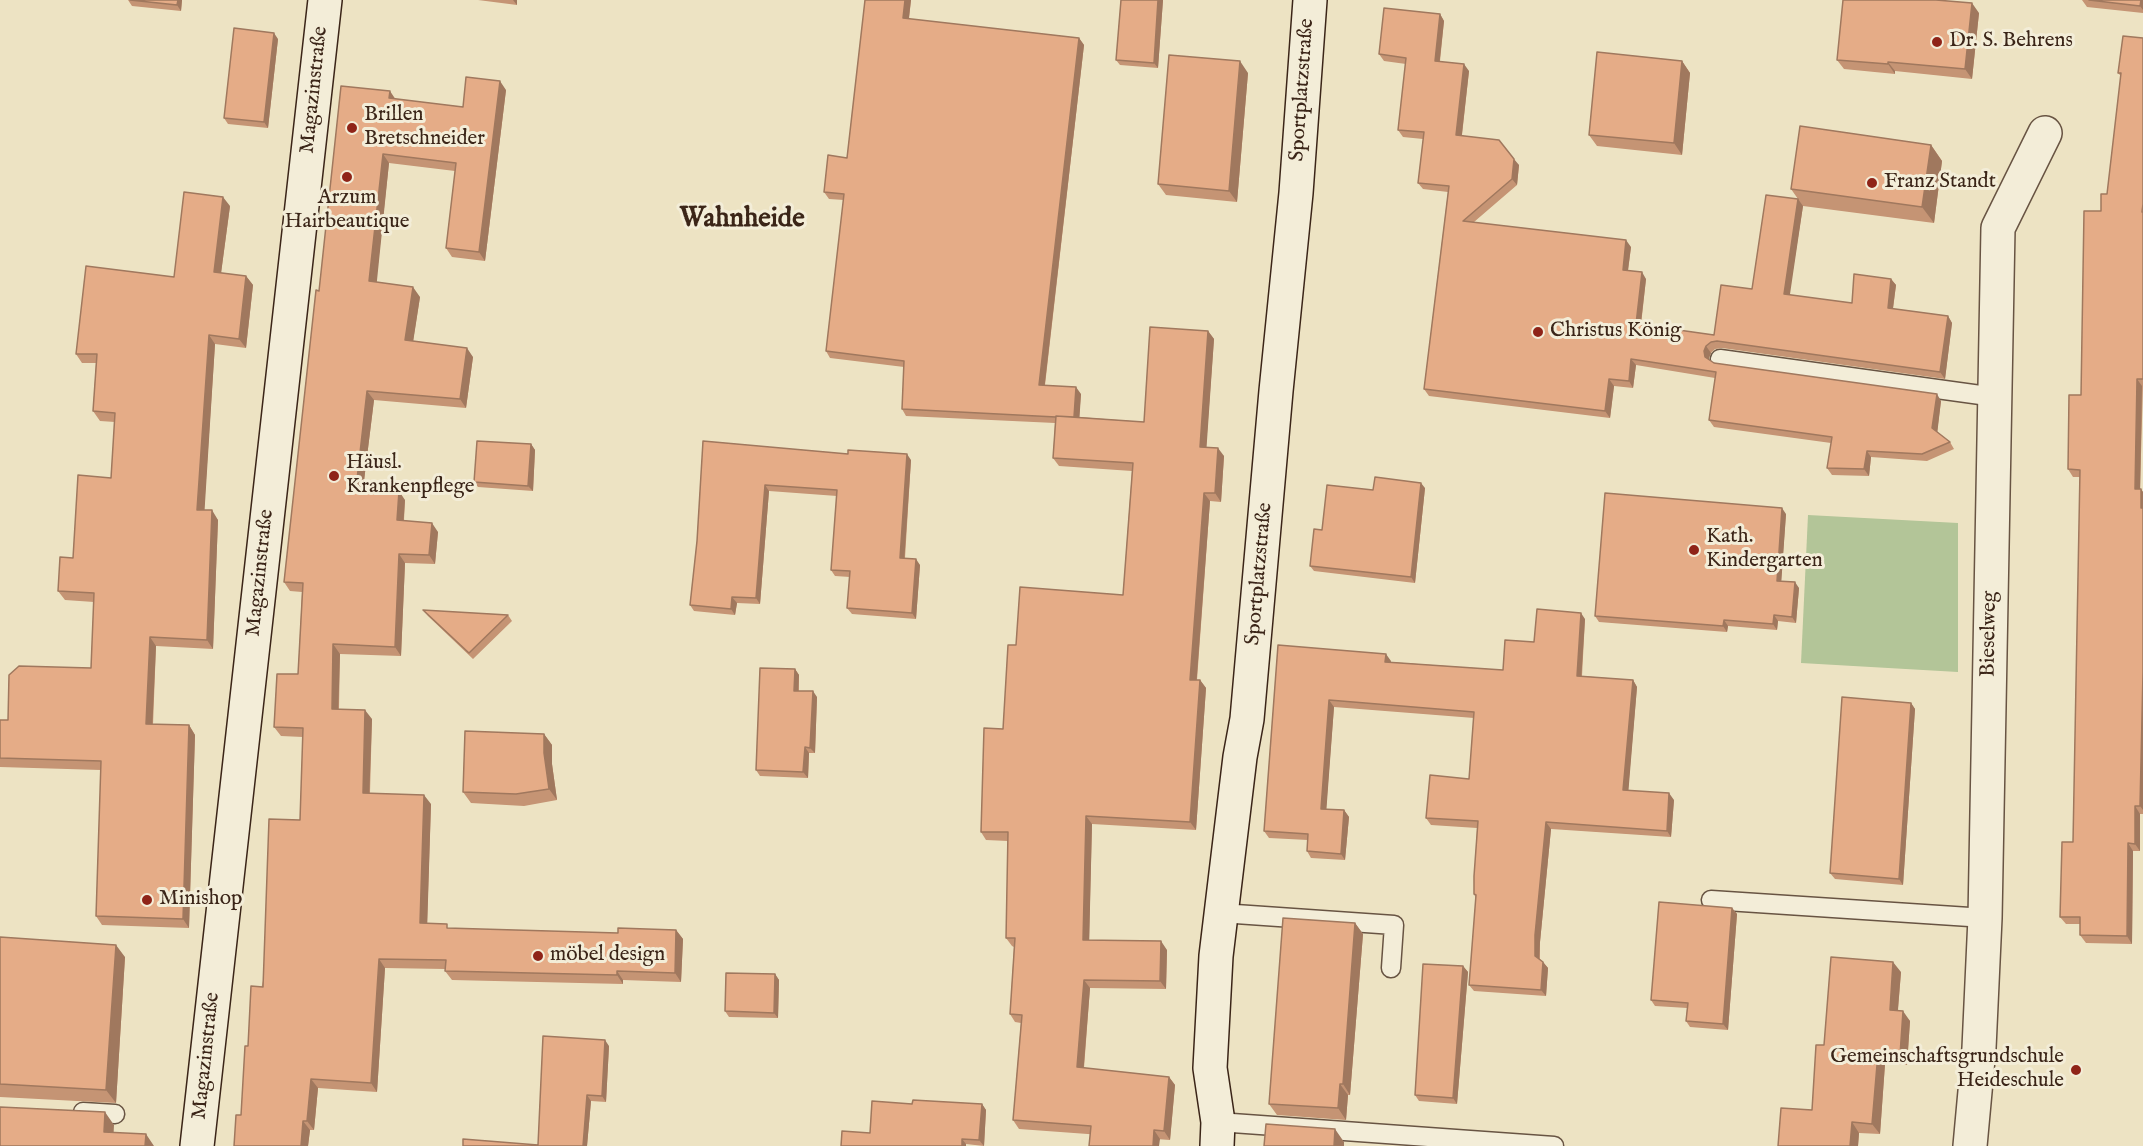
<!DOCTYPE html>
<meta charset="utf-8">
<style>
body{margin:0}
canvas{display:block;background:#ede3c3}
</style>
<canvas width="2143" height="1146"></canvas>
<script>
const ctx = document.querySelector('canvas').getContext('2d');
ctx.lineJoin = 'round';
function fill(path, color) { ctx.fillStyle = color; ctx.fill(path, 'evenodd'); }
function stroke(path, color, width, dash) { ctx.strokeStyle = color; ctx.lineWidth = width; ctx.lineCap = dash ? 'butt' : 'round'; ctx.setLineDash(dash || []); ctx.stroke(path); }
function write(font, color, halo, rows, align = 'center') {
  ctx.font = font + ' "IM FELL English",serif'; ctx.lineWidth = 6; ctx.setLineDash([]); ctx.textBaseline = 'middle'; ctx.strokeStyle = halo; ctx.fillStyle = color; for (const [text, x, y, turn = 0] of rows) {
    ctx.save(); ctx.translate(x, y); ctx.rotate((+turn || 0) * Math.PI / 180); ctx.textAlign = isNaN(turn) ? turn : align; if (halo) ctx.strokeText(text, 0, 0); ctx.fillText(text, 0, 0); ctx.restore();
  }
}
fill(new Path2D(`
 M1808,515L1958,523V672L1801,663Z`), '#b3c598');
const service = new Path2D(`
 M1720,359L1995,397
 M1711,900L1985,918
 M1221,913L1394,925L1391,968
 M83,1112L115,1114
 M1218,1122L1554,1146`);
const minor = new Path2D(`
 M1970,1146L1979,1048L1985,918L1998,228L2045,133`);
const secondary = new Path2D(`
 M197,1146L325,0
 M1217,1146L1218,1122L1210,1068L1216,956L1240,757L1247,719L1276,391L1296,193L1310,0`);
stroke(service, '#685443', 21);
stroke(minor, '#685443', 36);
stroke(secondary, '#3b2518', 36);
stroke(service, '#f3edd8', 18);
stroke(minor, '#f3edd8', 33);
stroke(secondary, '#f3edd8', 33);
fill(new Path2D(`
 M128,0H182L181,11L132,6Z
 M478,0H517V5Z
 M865,0H911L909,19L1079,38L1084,45L1045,385L1081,394L1079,417L1144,422L1208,331L1214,339L1206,447L1224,456L1221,502L1210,501L1197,680H1200L1206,688L1196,830L1092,824L1089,940L1167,950L1166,989L1090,988L1084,1068L1169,1077L1175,1085L1170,1140L1019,1129L1013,1120L1021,1023L1015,1022L1010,1014L1014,947L1012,946L1006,938L1008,841L986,840L981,832L1003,729L1016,645L1123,595L1132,471L1059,466L1053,458L1055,423L906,416L902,409L904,367L830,358L826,351L844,200L829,199L824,192L847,158Z
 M1121,0H1163L1158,68L1120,65L1116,60Z
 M2082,0H2143V13L2087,7Z
 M1979,13L1972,79L1895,71V74L1844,69L1837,60Z
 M1440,14L1444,21L1440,61L1469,71L1462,135L1519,165L1517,185L1474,222L1631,247L1628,271L1646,279L1641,325L1714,335L1752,289L1798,199L1791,189L1931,145L1942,161L1934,223L1803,206L1789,295L1852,303L1891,279L1896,285L1893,309L1948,316L1952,323L1945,379L1722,348L1715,349L1711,353L1709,358V360L1714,363L1941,401L1937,432L1950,442L1954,449L1927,461L1871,457L1869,476L1832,475L1827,468L1831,443L1714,427L1709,420L1715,378L1636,365L1633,388L1614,386L1610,418L1429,396L1424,389L1448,192L1423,189L1418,183L1423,139L1403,137L1398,130L1406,64L1384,61L1379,54Z
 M2143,38V386L2140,489L2143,492V814H2140V851H2133L2132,944L2086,943L2080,935V924H2066L2060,917L2073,842L2080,477H2073L2068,469L2081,395L2101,211L2107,194L2121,76L2118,73Z
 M278,39L268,128L228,124L224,118Z
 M1682,61L1690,73L1682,155L1597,146L1589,135Z
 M1248,73L1237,202L1166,195L1158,184Z
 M506,90L485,261L452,257L446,248L455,171L389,163L376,282L420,297L413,341L473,357L466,408L374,400L363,489L405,500L404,520L438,532L435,564L405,563L401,656L340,654L339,709L372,719L370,793L431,804L427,923L450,929L618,933L676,930L683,939L681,982L623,980V984L452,980L445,971V969L385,968L377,1092L318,1088L314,1130H310L308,1146H234L241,1115L248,1046L300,820L303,737L281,736L274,727L298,674L302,592L290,591L284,582L319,291L395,99L463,107Z
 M230,206L221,273L246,276L253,285L246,348L215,344L204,510L218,520L213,649L156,646L153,725H189L195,735L189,928L102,925L96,916L101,770L0,767V720H8L91,668L94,602L65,600L58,591L73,558L111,478L115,422L100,421L93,411L96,363H82L76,354L174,277Z
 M703,441L911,460L905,558L920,565L916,619L852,614L847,608L850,577L835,576L831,570L837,496L769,491L760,604L737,603L735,615L694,611L690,605L697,541Z
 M531,444L535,450L533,491L478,487L474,482Z
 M1425,488L1415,583L1314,571L1310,566L1322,530L1373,490Z
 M1786,514L1781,581L1799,588L1796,623L1778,621L1777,630L1728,626L1727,632L1599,622L1595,616Z
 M423,610L508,615L512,621L473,659L428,616Z
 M1585,619L1582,676L1633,680L1637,687L1628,790L1674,800L1671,837L1551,829L1540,942V959L1543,962L1548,968L1546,996L1474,991L1469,985L1476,898L1474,894L1477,828L1431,825L1426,818L1469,779L1474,718L1334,707L1326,809L1344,810L1349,817L1345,860L1311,858L1307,851L1308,840L1269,838L1264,831L1278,645L1391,661L1390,662L1503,670L1534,642Z
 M795,669L799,675V691L817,697L815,753H809L808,778L760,776L756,770Z
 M1911,703L1915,709L1903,885L1835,879L1830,873Z
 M544,734L552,745V764L557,800L524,806L471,803L463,792Z
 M1732,908L1737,914L1728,1030L1690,1027L1686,1021L1687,1008L1655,1006L1651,1000Z
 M1355,923L1363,934L1350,1095H1348L1346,1120L1277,1115L1269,1104Z
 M0,937L125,957L116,1103L0,1097Z
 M1463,966L1468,972L1457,1104L1419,1101L1415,1095Z
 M1901,972L1898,1010L1910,1021L1907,1065L1885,1064L1880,1134L1859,1133L1858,1146H1778L1812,1110L1824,1045Z
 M775,974L779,980L778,1018L729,1017L725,1011Z
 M609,1046L606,1102L591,1101L587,1146H463L538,1145Z
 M912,1104H982L986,1110L984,1146L966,1144L870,1133Z`), '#c59474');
fill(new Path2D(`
 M178,0H182L181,11L177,5Z
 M513,0H517V5Z
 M905,0H911L908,25L903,18Z
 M1158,0H1163L1158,68L1154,63Z
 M2141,0H2143V10L2140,6Z
 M1972,3L1979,13L1972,79L1965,69Z
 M1440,14L1444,21L1439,67L1435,61Z
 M274,33L278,39L268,128L264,122Z
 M1079,38L1084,45L1044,391L1039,385Z
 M1240,61L1248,73L1237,202L1229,191Z
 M1682,61L1690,73L1682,155L1674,143Z
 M1888,62L1895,71V74L1888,64Z
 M1464,64L1469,71L1461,142L1456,135Z
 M500,81L506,90L485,261L479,252Z
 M390,91L396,100L389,98Z
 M1931,145L1942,161L1934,223L1922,207Z
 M383,154L389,163L376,290L369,281Z
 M1514,159L1519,165L1517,185L1512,179Z
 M223,197L230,206L220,281L214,272Z
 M1798,199L1803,206L1789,301L1784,294Z
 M1626,240L1631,247L1627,277L1623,270Z
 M1642,272L1646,279L1640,331L1636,324Z
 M246,276L253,285L246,348L239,339Z
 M1891,279L1896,285L1892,315L1888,308Z
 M413,287L420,297L412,349L405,340Z
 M1948,316L1952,323L1945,379L1940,372Z
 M1208,331L1214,339L1206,455L1200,447Z
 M209,335L215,344L204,519L197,510Z
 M1706,346L1711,353L1709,358L1710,364L1705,357L1704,351Z
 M467,348L473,357L466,408L460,399Z
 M1631,359L1636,365L1633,388L1629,381Z
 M1609,379L1614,386L1610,418L1605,411Z
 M2137,379L2142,386L2140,497L2135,489Z
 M1076,387L1081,394L1079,425L1074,418Z
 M367,391L374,400L362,497L356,488Z
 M1937,394L1941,401L1937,435L1932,428Z
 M531,444L535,450L533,491L528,486Z
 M1218,448L1224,456L1221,502L1215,493Z
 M1867,451L1871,457L1869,476L1864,469Z
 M907,454L911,460L904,564L900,558Z
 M1421,483L1425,488L1415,583L1411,577Z
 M765,485L769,491L760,604L756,598Z
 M2141,489L2143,492V511L2141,508Z
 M399,491L405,500L403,529L397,520Z
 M1204,493L1210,501L1196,688L1190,680Z
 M1782,508L1786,514L1781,586L1777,581Z
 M212,510L218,520L213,649L207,640Z
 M432,523L438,532L435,564L429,555Z
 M399,554L405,563L401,656L395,647Z
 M916,559L920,565L916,619L912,613Z
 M1795,582L1799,588L1796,623L1792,617Z
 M732,597L737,603L735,615L731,609Z
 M1581,613L1585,619L1581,682L1577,676Z
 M1774,615L1778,621L1777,630L1773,624Z
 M1724,620L1728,626L1727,632L1723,626Z
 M150,637L156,646L152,733L146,724Z
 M333,644L340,654L338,718L332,709Z
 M1386,654L1391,661L1390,668L1385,662Z
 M795,669L799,675L798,696L794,691Z
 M2143,672V810L2140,806Z
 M1200,680L1206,688L1196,830L1190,822Z
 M1633,680L1637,687L1628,796L1623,790Z
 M813,691L817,697L815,753L810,748Z
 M1329,700L1334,707L1326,815L1321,809Z
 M1911,703L1915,709L1903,885L1899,879Z
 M365,710L372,719L369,802L363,793Z
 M189,725L195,735L189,928L183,919Z
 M544,734L552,745V764L557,800L549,789L544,753Z
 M805,747L809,753L808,778L803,772Z
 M1669,793L1674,800L1671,837L1667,831Z
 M424,795L431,804L427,932L420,923Z
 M2135,806L2140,814V851L2135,844Z
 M1344,810L1349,817L1345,860L1341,854Z
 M1086,816L1092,824L1089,949L1083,940Z
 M1546,822L1551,829L1540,942L1539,962L1535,956V935Z
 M2128,843L2133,851L2132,944L2127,936Z
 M1732,908L1737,914L1728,1030L1723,1024Z
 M1355,923L1363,934L1350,1095L1343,1084Z
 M676,930L683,939L681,982L675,973Z
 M1161,941L1167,950L1166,989L1160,981Z
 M116,945L125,957L116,1103L106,1090Z
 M379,959L385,968L377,1092L371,1083Z
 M1543,962L1548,968L1546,996L1541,990Z
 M1893,962L1901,972L1897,1020L1890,1010Z
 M1463,966L1468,972L1457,1104L1453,1098Z
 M617,971L623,980V984L617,975Z
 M775,974L779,980L778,1018L774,1013Z
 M1084,980L1090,988L1083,1076L1077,1067Z
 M1903,1011L1910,1021L1907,1065L1900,1055Z
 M605,1040L609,1046L606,1102L602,1096Z
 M1878,1053L1885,1064L1880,1134L1872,1124Z
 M1169,1077L1175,1085L1170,1140L1164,1131Z
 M311,1079L318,1088L314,1130L307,1121Z
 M1340,1084L1348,1095L1346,1120L1338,1108Z
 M587,1095L591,1101L587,1146H583Z
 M982,1104L986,1110L984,1146L979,1140Z
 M105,1112L114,1125L113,1145L104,1132Z
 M303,1121L310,1130L308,1146H301Z
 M1852,1122L1859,1133L1858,1146H1850Z
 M1335,1129L1344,1142V1146H1334Z
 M1154,1130L1160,1139L1159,1146H1153Z
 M146,1134L154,1146H145Z
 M962,1139L966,1144V1146H962Z`), '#a0785e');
const building = new Path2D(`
 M130,0H178L177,5Z
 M865,0H905L903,18L1079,38L1039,385L1076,387L1074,417L1056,416V417L902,409L904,361L826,351L844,194L824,192L828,155L847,158Z
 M1121,0H1158L1154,63L1116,60Z
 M1843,0H1936L1972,3L1965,69L1888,62V64L1837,60Z
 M2089,0H2141L2140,6Z
 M1384,8L1440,14L1435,61L1464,64L1456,135L1499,140L1514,159L1512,179L1463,221L1626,240L1623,270L1642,272L1636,324L1714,335L1721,285L1752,289L1766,195L1798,199L1784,294L1852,303L1854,274L1891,279L1888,308L1948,316L1940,372L1717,341L1711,342L1706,346L1704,351L1705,357L1714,363L1937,394L1932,428L1950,442L1922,454L1867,451L1864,469L1827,468L1832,437L1709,420L1716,372L1631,359L1629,381L1609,379L1605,411L1424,389L1449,186L1418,183L1424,132L1398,130L1406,58L1379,54Z
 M234,28L274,33L264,122L224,118Z
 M2123,36L2143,38V204L2142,212H2143V379H2137L2135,489H2141V508H2143V672L2140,806H2135V844L2128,843L2127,936L2080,935V917H2060L2062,842H2073L2080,470L2068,469L2069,395H2081L2084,211H2101V194H2107L2121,73H2118Z
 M1597,52L1682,61L1674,143L1589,135Z
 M1169,55L1240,61L1229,191L1158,184Z
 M466,77L500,81L479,252L446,248L456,163L383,154L369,281L413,287L405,340L467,348L460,399L367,391L356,488L399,491L397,520L432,523L429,555L399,554L395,647L333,644L332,709L365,710L363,793L424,795L420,923L447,924V928L618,933V928L676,930L675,973L617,971V975L445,971L446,960L379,959L371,1083L311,1079L307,1121H303L301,1146H234L236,1115H241L245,1046H248L251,986L263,987L269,819L300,820L303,728L274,727L277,674H298L303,583L284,582L316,290L319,291L341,86L390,91L389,98L463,107Z
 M1800,126L1931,145L1922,207L1791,189Z
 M184,192L223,197L214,272L246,276L239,339L209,335L197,510H212L207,640L150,637L146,724L189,725L183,919L96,916L101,761L0,758V720H8L9,675L19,666L91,668L94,593L58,591L60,557L73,558L78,475L111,478L115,413L93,411L97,354H76L86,266L174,277Z
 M1150,327L1208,331L1200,447L1218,448L1215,493H1204L1190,680H1200L1190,822L1086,816L1083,940L1161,941L1160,981L1084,980L1077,1067L1169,1077L1164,1131L1154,1130L1153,1146H1089L1091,1126L1013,1120L1022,1015L1010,1014L1015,938H1006L1008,832H981L984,728L1003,729L1008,645H1016L1020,587L1123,595L1133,463L1053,458L1056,416L1144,422Z
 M477,441L531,444L528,486L474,482Z
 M703,441L848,454V450L907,454L900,558L916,559L912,613L847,608L850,571L831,570L837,490L765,485L756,598L732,597L731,609L690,605L697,541Z
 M1375,477L1421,483L1411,577L1310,566L1314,529L1322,530L1327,485L1373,490Z
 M1605,493L1782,508L1777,581L1795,582L1792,617L1774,615L1773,624L1724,620L1723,626L1595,616Z
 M1537,609L1581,613L1577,676L1633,680L1623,790L1669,793L1667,831L1546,822L1535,935V956L1543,962L1541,990L1469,985L1476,895L1474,894V876L1478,821L1426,818L1430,775L1469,779L1474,712L1329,700L1321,809L1344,810L1341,854L1307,851L1308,834L1264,831L1278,645L1386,654L1385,662L1503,670L1505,640L1534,642Z
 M423,610L508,615L469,653Z
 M760,668L795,669L794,691H813L810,748L805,747L803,772L756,770Z
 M1842,697L1911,703L1899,879L1830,873Z
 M465,731L544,734V753L549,789L516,794L463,792Z
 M1659,902L1732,908L1723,1024L1686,1021L1688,1003L1651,1000Z
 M1283,918L1355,923L1343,1084H1340L1338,1108L1269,1104Z
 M0,937L116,945L106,1090L0,1084Z
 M1831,957L1893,962L1890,1010L1903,1011L1900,1055L1878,1053L1872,1124L1852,1122L1850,1146H1778L1781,1108L1812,1110L1816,1045H1824Z
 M1423,964L1463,966L1453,1098L1415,1095Z
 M726,973L775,974L774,1013L725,1011Z
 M543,1036L605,1040L602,1096L587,1095L583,1146H463V1139L538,1145Z
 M913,1100L982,1104L979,1140L962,1139V1146H841L842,1131L870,1133L872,1101L912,1104Z
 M0,1107L105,1112L104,1132L146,1134L145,1146H0Z
 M1266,1124L1335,1129L1334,1146H1264Z`);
fill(building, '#e5ac87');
stroke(building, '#a0785e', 1.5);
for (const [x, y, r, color] of [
 [1937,42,6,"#8f2418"],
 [352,128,6,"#8f2418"],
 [347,177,6,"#8f2418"],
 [1872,183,6,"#8f2418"],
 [1538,332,6,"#8f2418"],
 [334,476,6,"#8f2418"],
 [1694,550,6,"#8f2418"],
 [147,900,6,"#8f2418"],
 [538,956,6,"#8f2418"],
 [2076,1070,6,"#8f2418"]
]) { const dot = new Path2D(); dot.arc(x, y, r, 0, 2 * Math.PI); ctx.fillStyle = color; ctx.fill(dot); stroke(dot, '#f3edd8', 2); }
write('21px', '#3b2518', '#f3edd8', [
 ["Dr. S. Behrens",1949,42],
 ["Brillen",364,116],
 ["Bretschneider",364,140],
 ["Franz Standt",1884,183],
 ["Arzum",347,199,"center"],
 ["Hairbeautique",347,223,"center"],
 ["Christus König",1550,332],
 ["Häusl.",346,464],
 ["Krankenpflege",346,488],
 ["Kath.",1706,538],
 ["Kindergarten",1706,562],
 ["Minishop",159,900],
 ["möbel design",550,956],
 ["Gemeinschaftsgrundschule",2064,1058,"right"],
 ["Heideschule",2064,1082,"right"]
], 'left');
write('21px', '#3b2518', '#f3edd8', [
 ["Magazinstraße",315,90,-84],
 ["Sportplatzstraße",1303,90,-86],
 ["Magazinstraße",261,573,-84],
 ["Sportplatzstraße",1260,574,-85],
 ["Bieselweg",1990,634,-89],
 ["Magazinstraße",207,1056,-84]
]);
write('bold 27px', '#3b2518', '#f3edd8', [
 ["Wahnheide",742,220]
]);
</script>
